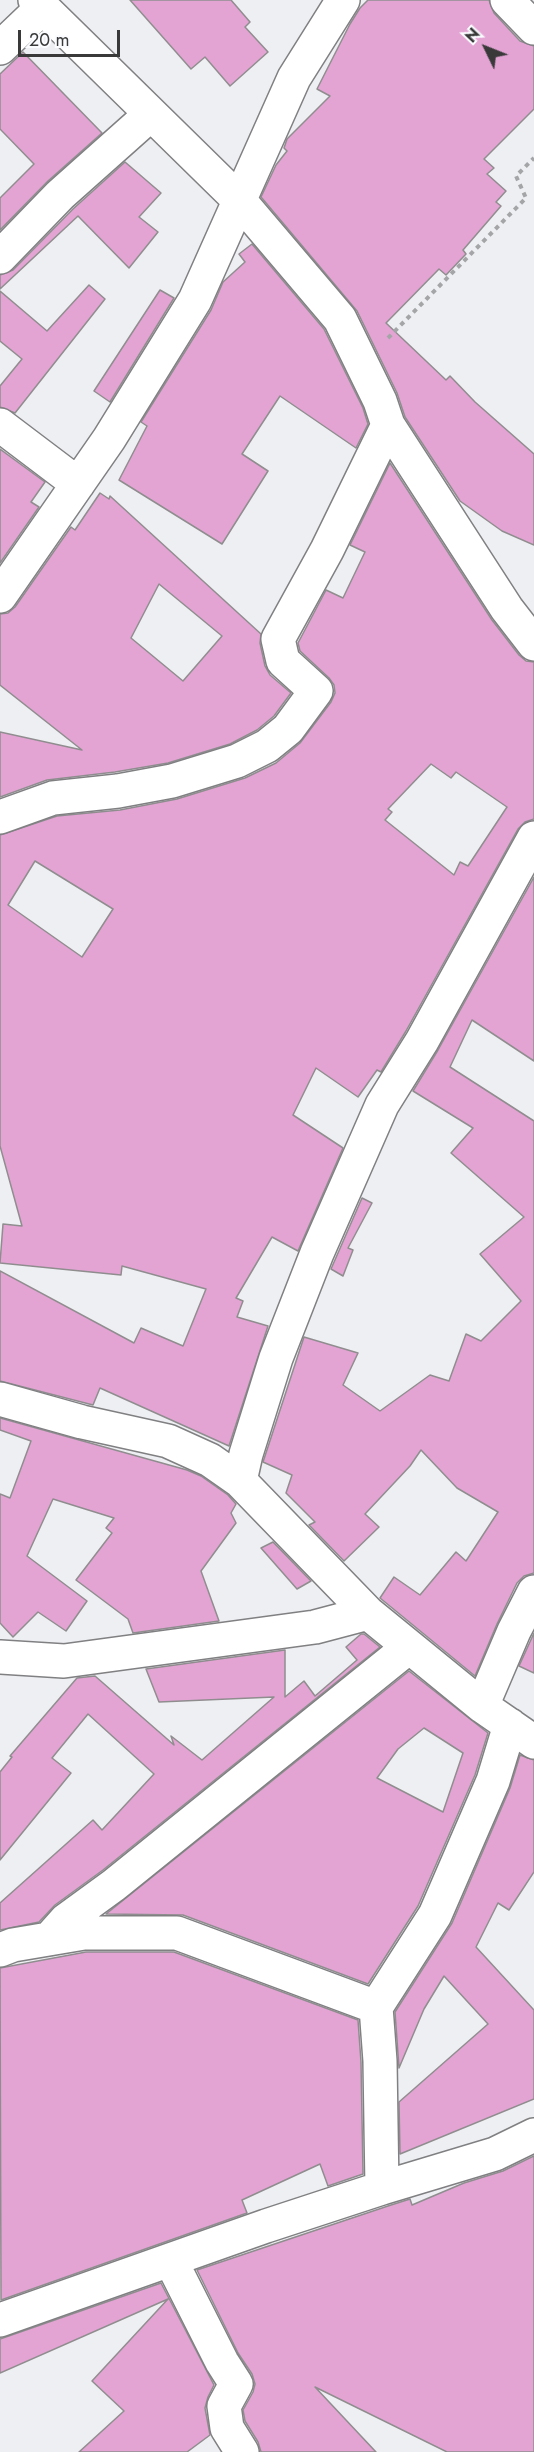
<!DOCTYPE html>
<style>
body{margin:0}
#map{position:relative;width:534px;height:2452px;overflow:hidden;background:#eeeff2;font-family:Jost,sans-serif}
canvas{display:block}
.north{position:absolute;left:456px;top:18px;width:60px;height:60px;-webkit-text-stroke:4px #fbfcff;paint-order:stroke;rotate:313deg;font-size:16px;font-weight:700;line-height:24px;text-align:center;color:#39393a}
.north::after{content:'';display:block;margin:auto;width:21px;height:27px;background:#39393a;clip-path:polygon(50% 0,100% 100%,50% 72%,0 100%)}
.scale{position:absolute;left:18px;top:30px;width:102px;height:27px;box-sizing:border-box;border:3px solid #39393a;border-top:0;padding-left:8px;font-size:18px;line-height:21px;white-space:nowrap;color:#39393a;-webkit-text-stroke:4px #fbfcff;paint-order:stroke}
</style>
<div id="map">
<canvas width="534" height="2452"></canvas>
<div class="north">N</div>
<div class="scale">20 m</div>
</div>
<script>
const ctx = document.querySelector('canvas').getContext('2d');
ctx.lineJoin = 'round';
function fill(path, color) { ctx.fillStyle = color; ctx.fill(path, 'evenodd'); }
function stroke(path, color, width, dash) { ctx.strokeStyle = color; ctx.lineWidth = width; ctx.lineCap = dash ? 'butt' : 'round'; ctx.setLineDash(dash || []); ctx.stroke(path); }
const building = new Path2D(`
 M130,0H231L250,22L245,27L268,52L230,86L205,57L191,69Z
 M368,0H489L494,13L520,41L534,46V109L484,159L494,168L487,174L506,191L496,202L501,206L463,250L466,254L446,275L439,269L386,323L446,380L450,376L475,402L534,454V545L502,531L460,501L405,417L397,393L357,311L261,197L276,165L287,151L284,148L287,139L330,96L317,89L350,24L360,8Z
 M23,52L102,133L48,181L0,230V198L34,164L0,129V74Z
 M125,162L161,193L139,217L158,232L129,268L78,216L0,289V275L13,270L73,209Z
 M252,244L324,329L363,408L368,424L356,448L280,396L242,454L268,471L222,544L119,480L147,426L141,422L211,310L223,282L245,262L239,254Z
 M89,285L105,299L15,413L0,407V386L22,359L0,341V291L47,331Z
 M160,290L174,298L110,402L94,391Z
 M0,449L45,482L31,502L39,507L0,563Z
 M390,463L492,620L519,655L526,661L534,662V819L525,822L518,829L406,1031L381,1072L377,1070L358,1097L316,1068L293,1115L343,1148L298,1251L272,1237L236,1298L243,1301L237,1317L268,1326L229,1446L100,1388L93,1405L0,1381V1271L134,1343L141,1328L183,1346L206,1289L122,1266L121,1275L0,1263L3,1224L22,1226L0,1146V835L57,816L120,810L177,799L245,778L276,763L300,743L331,702L335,693L334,685L329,678L300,651L298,643L326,590L343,598L365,552L350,545ZM431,764L451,778L456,772L507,807L468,866L460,862L454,875L385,820L392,812L388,809ZM35,861L113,909L82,957L8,905Z
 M100,493L109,499L110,496L261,634L260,643L265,666L270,675L291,693L274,716L257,730L230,744L168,763L115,772L47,780L0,797V732L82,750L0,685V614L8,613L15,607L71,527L75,530ZM159,584L222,636L183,681L131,638Z
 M534,877V1061L472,1020L450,1067L534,1121V1573L524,1576L517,1583L497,1624L475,1676L380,1598L394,1577L420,1595L456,1552L466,1561L498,1512L457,1488L421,1450L410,1466L365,1514L379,1527L344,1561L309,1525L315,1522L286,1493L292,1475L263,1462L304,1337L358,1353L343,1385L380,1411L430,1375L449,1381L466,1334L481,1341L521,1301L480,1254L524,1217L451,1153L473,1128L413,1091L438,1050Z
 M362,1198L372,1203L348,1248L353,1250L343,1276L331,1269Z
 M0,1418L187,1470L201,1476L228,1495L236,1504L231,1513L236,1523L201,1571L219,1621L133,1633L128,1619L76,1580L112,1533L106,1528L114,1518L53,1499L27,1556L87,1601L66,1631L38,1612L13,1637L0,1623V1494L10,1498L31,1441L0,1430Z
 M273,1542L311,1581L297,1589L261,1548Z
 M534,1633V1673L519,1666Z
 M361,1634H364L380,1647L103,1870L55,1905L39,1922L0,1930V1903L93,1820L102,1830L154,1774L88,1714L52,1758L71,1773L0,1860V1772L12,1757L10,1756L77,1678L95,1676L174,1745L171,1736L202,1760L274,1697L159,1702L146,1669L285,1650V1697L304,1681L315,1696L357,1660L346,1647Z
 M409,1671L488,1733L475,1775L418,1906L368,1984L183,1915L106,1914ZM424,1728L463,1753L443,1812L377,1778L398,1749Z
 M520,1755L534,1760V1872L509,1910L498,1903L476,1947L534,2010V2099L400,2154L399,2102L488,2024L444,1976L424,2009L399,2068L395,2012L452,1923L510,1788Z
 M86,1952H174L358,2020L361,2062L363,2174L328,2186L320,2164L242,2200L247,2213L1,2300L0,1968Z
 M534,2156V2452H447L315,2387L376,2452H261L258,2442L245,2421L243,2410L253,2392L255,2384L252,2374L238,2353L197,2270L388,2206L410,2199L412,2205L464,2183L503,2171Z
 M161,2283L214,2385L208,2397L205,2408L210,2435L187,2452H79L124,2411L92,2381L168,2299L0,2373V2339Z`);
fill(building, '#e3a4d4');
stroke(building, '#908d8f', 1.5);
const minor = new Path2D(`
 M35,0L239,200L340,319L380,401L388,425L507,609L534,644
 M507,0L534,28
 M0,48L42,8
 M0,257L60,195L151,114
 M0,425L78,484
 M0,596L109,439L195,300L294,78L343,0
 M0,817L53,798L118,791L172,781L237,761L267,746L288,729L316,691L283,661L278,639L327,550L388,425
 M0,1399L82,1422L168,1441L210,1460L240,1481L368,1613L482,1706L534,1742
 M240,1481L246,1454L276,1358L317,1253L382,1105L422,1041L534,838
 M0,1657L64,1661L315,1627L368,1613
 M482,1706L514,1631L534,1592
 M49,1939L66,1920L114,1885L409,1647
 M0,1950L13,1945L84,1933H177L376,2007
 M382,2188L380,2061L376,2007L435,1915L493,1781L510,1725
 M171,2261L222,2362L236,2384L224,2406L227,2428L242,2452
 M0,2320L266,2226L382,2188L495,2154L534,2135`);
stroke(minor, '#808083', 36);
stroke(new Path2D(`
 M388,338L526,198L516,176L534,158`), '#a4a5a7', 4, [4.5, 4.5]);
stroke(minor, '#fff', 33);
</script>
